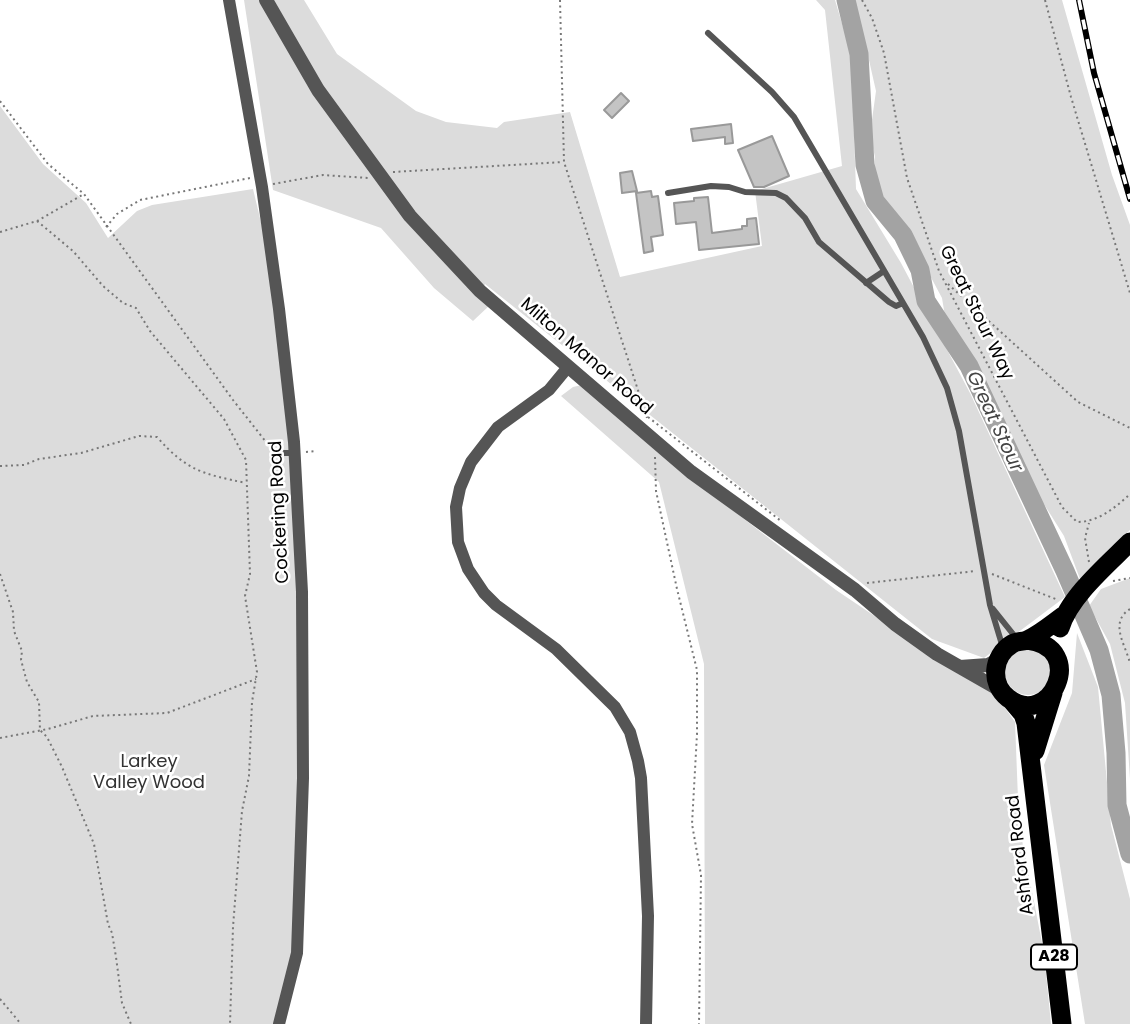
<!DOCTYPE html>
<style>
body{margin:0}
canvas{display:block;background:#fff}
</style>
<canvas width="1130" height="1024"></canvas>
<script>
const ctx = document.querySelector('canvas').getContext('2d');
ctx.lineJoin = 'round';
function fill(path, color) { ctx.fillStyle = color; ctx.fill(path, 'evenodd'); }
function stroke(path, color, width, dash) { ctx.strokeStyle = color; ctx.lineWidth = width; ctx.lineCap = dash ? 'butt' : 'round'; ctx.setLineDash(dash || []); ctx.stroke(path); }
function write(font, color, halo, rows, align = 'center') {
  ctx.font = font + ' Poppins,sans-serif'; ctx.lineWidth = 5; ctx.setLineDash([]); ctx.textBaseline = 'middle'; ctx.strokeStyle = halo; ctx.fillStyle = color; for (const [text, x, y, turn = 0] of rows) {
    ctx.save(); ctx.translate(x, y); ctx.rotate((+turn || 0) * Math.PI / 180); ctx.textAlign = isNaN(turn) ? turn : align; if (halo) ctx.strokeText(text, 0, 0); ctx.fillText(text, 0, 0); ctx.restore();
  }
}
fill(new Path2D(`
 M244,0H304L337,54L416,111L446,122L497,128L504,122L570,112L620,277L762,246L755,191L842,166L825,10L816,0H835L851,54L856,189L901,263L970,393L1065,597L984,658L932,639L485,284L479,295L490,305L473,321L434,288L381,228L273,190Z
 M853,0H1062L1112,175L1130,225V530L1080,579L1064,536L1037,493L972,362L945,316L942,298L911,240L885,203L873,180L875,157L870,134L876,91L861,25Z
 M0,106L43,164L86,203L108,238L137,211L152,205L253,189L271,264L284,356L298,600L299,777L293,953L276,1024H0Z
 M582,385L678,468L836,590L968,679L993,691L1015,722L1019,825L1044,953L1051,1024H705L704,664L659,482L561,396L573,387Z
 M1130,578V779L1125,703L1110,644L1089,606L1101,589Z
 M1077,633L1098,687L1111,825L1130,899V1024H1085L1044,765L1072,693Z
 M1005 672a23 23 0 1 1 46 0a23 23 0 1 1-46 0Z`), '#dcdcdc');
stroke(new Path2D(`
 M846,0L859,54L865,165L875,201L903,235L920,270L926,301L969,366L1065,571L1099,650L1111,695L1116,753L1117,805L1130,854`), '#a3a3a3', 19);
const building = new Path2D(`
 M621,93L629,101L612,118L604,110Z
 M731,124L733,143L725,144V137L693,141L691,129Z
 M772,136L789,176L764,187H754L738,150Z
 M632,171L637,191L622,193L620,173Z
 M651,191L652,197L658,196L663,235L651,237L653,251L644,253L636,193Z
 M708,197L712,233L742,229V226H747V219L756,218L759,244L699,250L696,222L676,224L674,203L694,201V198Z`);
fill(building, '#c4c4c4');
stroke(building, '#999', 2);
stroke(new Path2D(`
 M560,0L564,162L647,418
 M862,0L872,18L884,53L907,178L939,271L1062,507L1077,522C1098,522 1115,508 1130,494
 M1045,0L1071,97L1130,293
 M0,101L48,164L84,194L233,400L270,447
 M393,172L563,162
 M273,184L323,175L368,178
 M37,221L73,251L103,286L123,303L136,308L150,331L224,419L246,460L250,574L245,596L257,672L252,702L249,776L242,811L233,927L230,1024
 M106,227L117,214L140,200L250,178
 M0,232L37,221L84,194
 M948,284L1078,402L1130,428
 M648,417L781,521
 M306,452L316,451
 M655,457L656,491L677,589L697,670V734L692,824L701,875L699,1024
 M0,466L24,465L39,459L81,453L139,436L157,437C187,471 203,474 246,483
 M1089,562L1085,538L1089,523
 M0,574L13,612L14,631L22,651L21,660L27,682L39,702L40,730L47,737L62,767L94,844L108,924L112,933L116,957L122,1003L131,1024
 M992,574L1058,600
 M1113,581L1130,578
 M867,583L976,571
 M1130,609C1109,622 1125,644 1130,663
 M0,738L48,729L93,716L167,713L256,679
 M0,999L21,1024`), '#777', 2, [2, 3.5]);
stroke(new Path2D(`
 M708,33L772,92L794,117L923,337L947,388L959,431L990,605L1003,648
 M668,193L711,186L729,187L745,192L776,193L786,198L805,218L819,242L889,302L896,306L903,303
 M866,283L884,271
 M275,453H294
 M993,609L1017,639`), '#555', 6);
stroke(new Path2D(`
 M229,0L262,187L279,309L294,442L302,592L303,778L297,953L279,1024
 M568,367L549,390L498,427L471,462L460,488L456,507L458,542L468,569L484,593L496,605L556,649L615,707L630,732L638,761L641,778L648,916L646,1024`), '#555', 12);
stroke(new Path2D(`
 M266,0L318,90L410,216L480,291L691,472L855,590L895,624L937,654L1000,690
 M960,667L988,665L997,660`), '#555', 14);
stroke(new Path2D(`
 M1060,628C1069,597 1107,565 1130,542
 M1027,640C1089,647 1050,731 1008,698C990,684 992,656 1012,644C1017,641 1022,642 1027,640C1039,635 1052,624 1063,616
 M1012,701L1023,714L1026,723L1062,1024
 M1035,751L1053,693`), '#000', 19);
const rail = new Path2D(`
 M1079,0L1094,73L1130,199`);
stroke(rail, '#000', 6);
stroke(rail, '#fff', 3.5, [10]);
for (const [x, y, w] of [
 [1054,957,46]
]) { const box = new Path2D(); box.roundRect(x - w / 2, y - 12.5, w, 25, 5); ctx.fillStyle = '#fff'; ctx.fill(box); stroke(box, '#000', 2); }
write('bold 16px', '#000', null, [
 ["A28",1054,957]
]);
write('18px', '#000', '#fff', [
 ["Great Stour Way",976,313,64],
 ["Milton Manor Road",586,357,41],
 ["Cockering Road",280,512,-93],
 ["Ashford Road",1021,855,-97]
]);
write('18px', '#333', '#fff', [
 ["Larkey",149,762],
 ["Valley Wood",149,783]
]);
write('italic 19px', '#444', '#fff', [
 ["Great Stour",994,422,65]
]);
</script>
